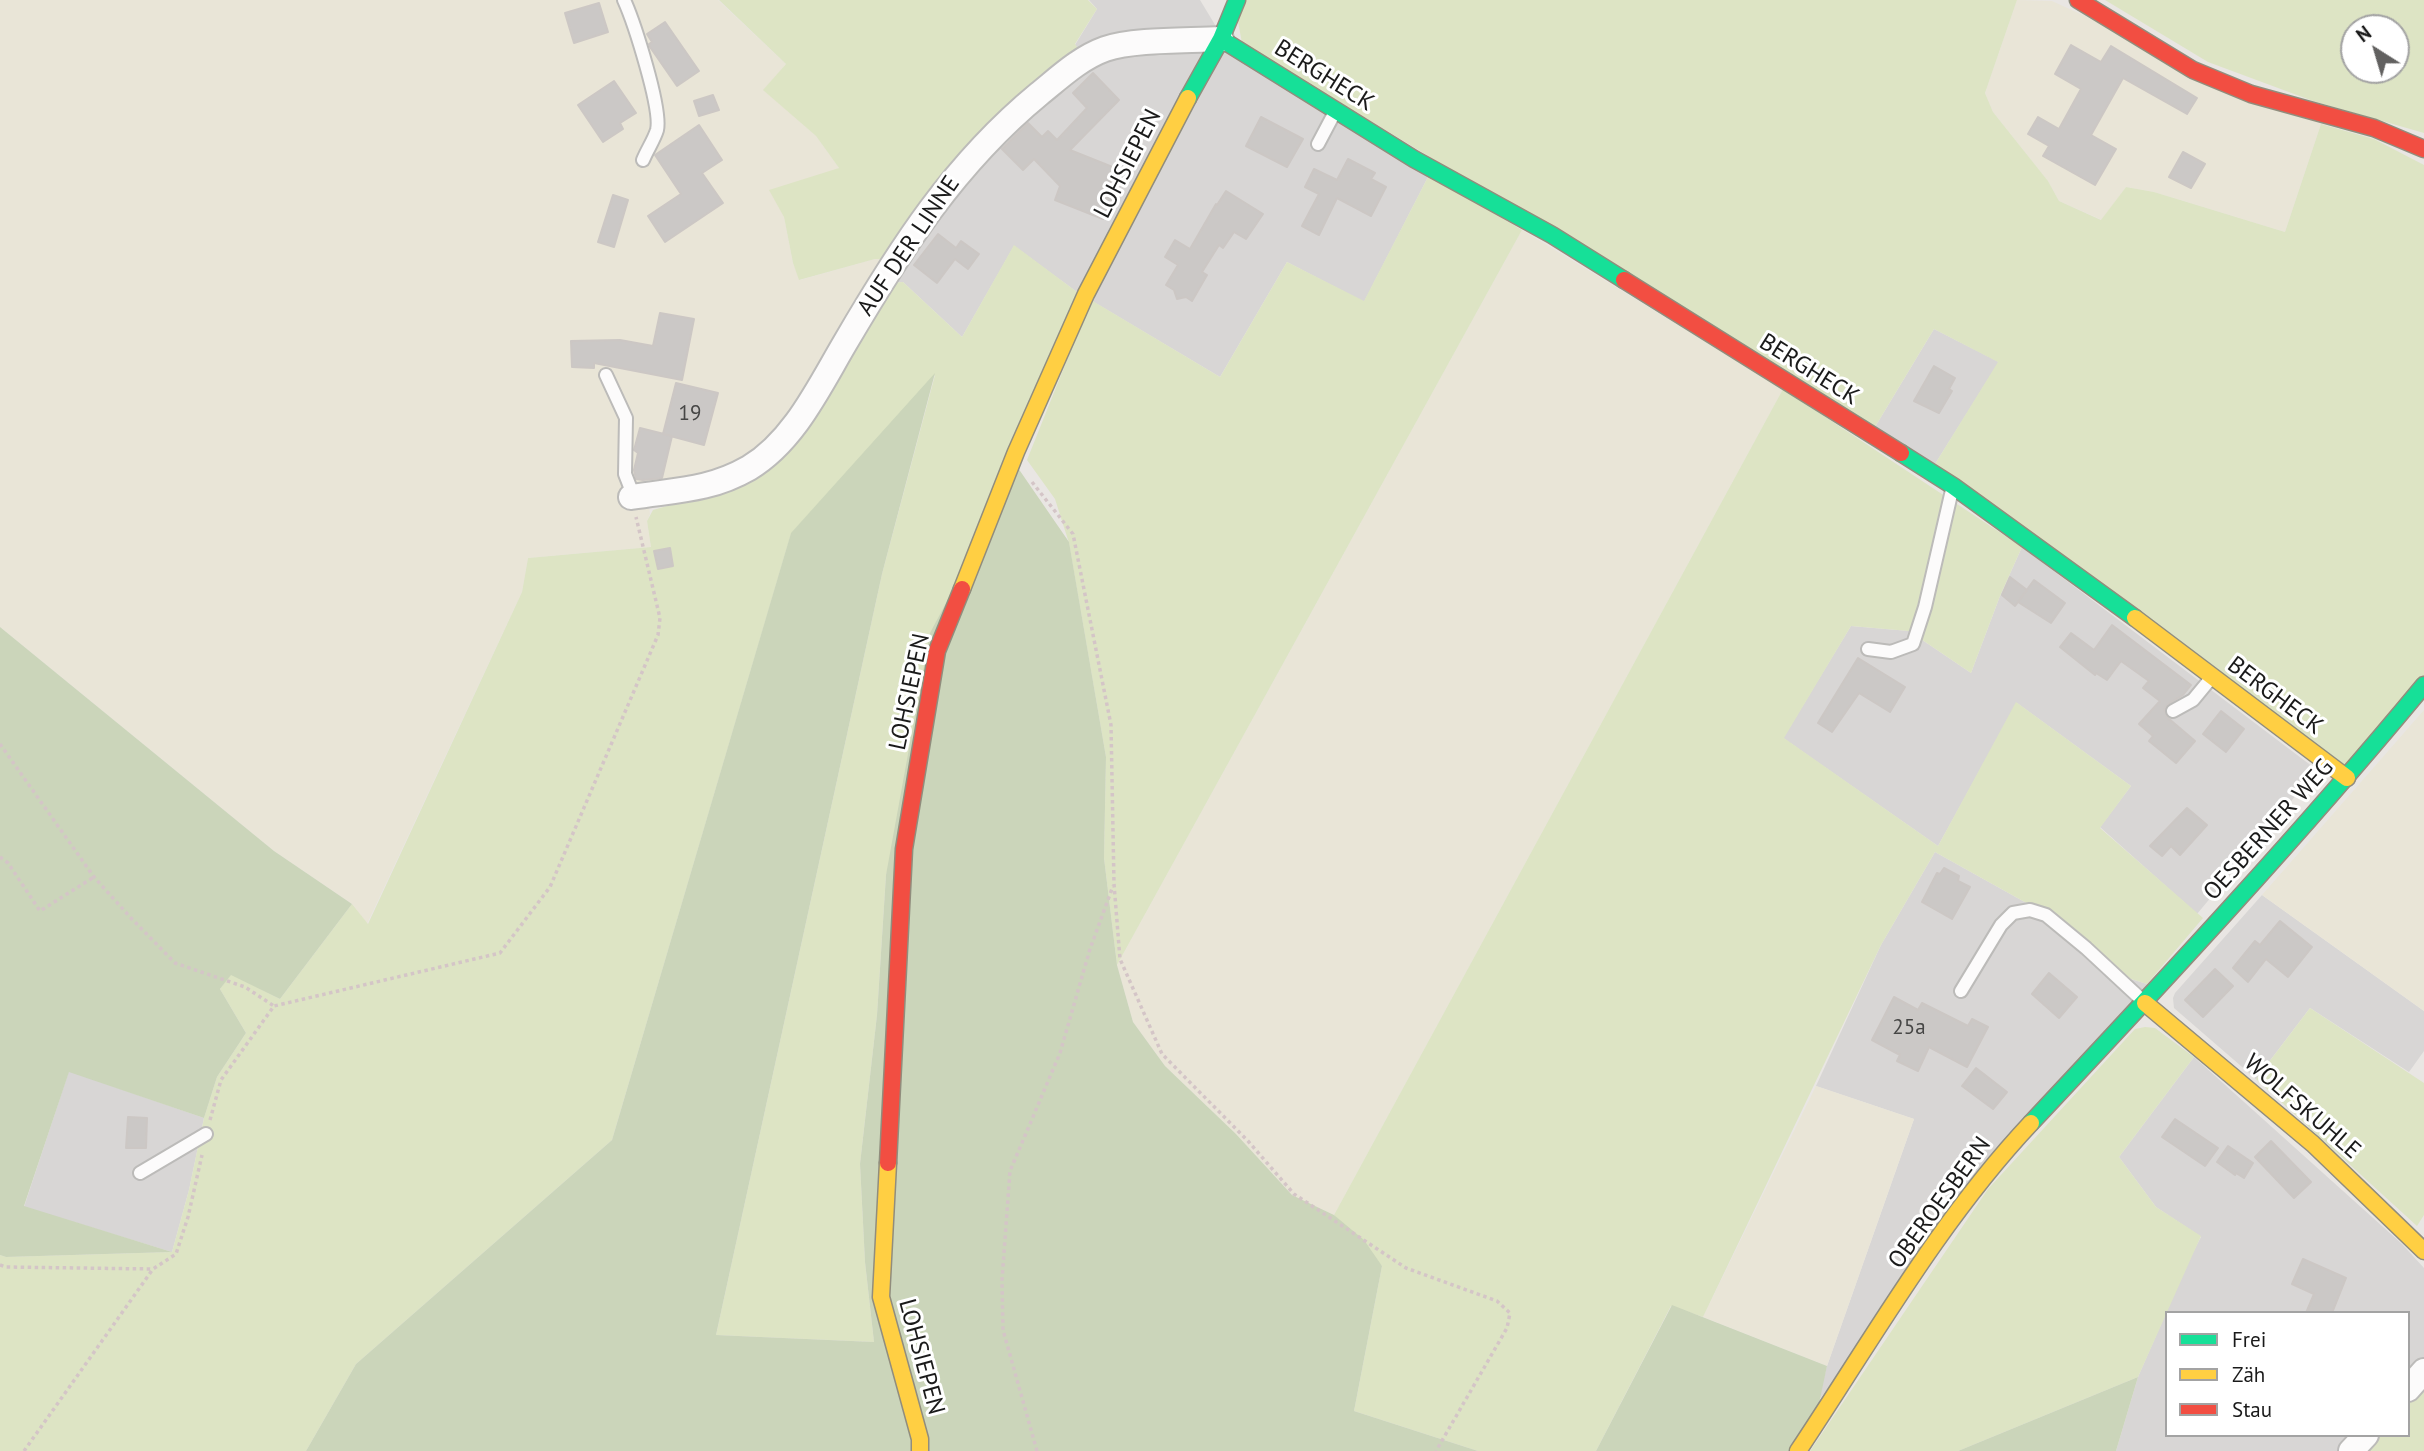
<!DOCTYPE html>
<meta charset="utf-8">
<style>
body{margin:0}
#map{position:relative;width:2424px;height:1451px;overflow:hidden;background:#e9e6e3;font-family:"PT Sans",sans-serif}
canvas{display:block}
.legend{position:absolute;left:2165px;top:1311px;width:245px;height:126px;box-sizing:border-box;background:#fff;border:2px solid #a3a3a3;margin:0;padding:9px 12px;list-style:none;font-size:21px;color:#1a1a1a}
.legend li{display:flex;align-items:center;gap:14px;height:35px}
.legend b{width:35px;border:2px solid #a3a3a3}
.north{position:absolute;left:2340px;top:14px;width:70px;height:70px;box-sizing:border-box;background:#fff;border:2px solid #a3a3a3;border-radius:50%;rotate:323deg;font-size:19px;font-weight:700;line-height:28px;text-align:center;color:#1a1a1a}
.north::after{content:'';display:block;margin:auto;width:24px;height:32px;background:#626160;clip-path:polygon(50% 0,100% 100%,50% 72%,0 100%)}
</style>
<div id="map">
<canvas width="2424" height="1451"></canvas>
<ul class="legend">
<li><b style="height:9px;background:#16e098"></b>Frei</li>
<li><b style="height:9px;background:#ffcf43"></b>Zäh</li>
<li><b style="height:9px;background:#f24e42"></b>Stau</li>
</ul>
<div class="north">N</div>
</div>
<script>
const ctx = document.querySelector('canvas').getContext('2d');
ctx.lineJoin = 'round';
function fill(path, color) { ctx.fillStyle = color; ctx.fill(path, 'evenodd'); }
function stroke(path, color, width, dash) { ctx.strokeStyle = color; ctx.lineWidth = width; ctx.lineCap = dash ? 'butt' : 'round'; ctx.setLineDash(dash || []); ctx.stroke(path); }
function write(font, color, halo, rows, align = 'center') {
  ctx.font = font + ' "PT Sans",sans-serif'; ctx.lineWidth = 6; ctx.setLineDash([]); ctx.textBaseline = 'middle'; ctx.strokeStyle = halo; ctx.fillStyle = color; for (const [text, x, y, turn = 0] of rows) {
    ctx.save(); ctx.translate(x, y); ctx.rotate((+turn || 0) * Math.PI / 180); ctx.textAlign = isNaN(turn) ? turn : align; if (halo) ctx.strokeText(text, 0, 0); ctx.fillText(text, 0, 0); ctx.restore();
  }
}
fill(new Path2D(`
 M1089,0H1200L1217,28L1429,175L1364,302L1287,262L1220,377L1077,292L1014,246L962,337L903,282L867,285L1081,52L1075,45L1097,9Z
 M1934,329L1999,362L1935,464L1875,427Z
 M2022,547L2317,770L2197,914L2100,827L2131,786L2017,703L1938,846L1783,738L1851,626L1909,631L1971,673L2000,596Z
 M1935,852L2030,905L2040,906L2057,915L2131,979L2147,984L1818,1401L1827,1366L1914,1119L1816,1086L1881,945Z
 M2262,895L2424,1011V1051L2409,1072L2310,1008L2256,1079L2174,1008L2173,998L2175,993Z
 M2194,1057L2402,1244L2424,1268V1363L2408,1380V1313H2167V1435H2358L2344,1451H2116L2138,1377L2189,1260L2201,1237L2156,1207L2119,1157Z
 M69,1071L204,1118L189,1190L172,1252L24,1207Z`), '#d8d6d5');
fill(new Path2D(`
 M0,0H718L786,64L764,90L816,136L839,168L784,217L793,263L800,280L875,259H884L776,436L728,470L647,491L650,514L647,521L651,547L528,558L522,592L367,924L352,904L274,851L0,627Z
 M2017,0L2052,1L2321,124L2285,232L2154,192L2126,187L2102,220L2059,201L2048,181L1993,112L1985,93Z
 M1522,230L1783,389L1334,1215L1292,1195L1236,1134L1165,1066L1133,1022L1117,965Z
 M2424,710V1011L2262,895Z
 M1816,1086L1914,1119L1827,1366L1703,1317Z`), '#e9e5d7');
fill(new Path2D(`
 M719,0H1088L1097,9L1075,44L1081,53L884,259H875L799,280L793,263L784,217L769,190L839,168L816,136L763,90L786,64Z
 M1244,0H2017L1985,93L1993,112L2048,181L2059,201L2101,220L2126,187L2154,192L2285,232L2321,124L2374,139L2424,165V676L2346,769L1935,464L1998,362L1934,329L1875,427L1242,43L1237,16Z
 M2105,0H2424V133L2313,101L2208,62ZM2354,28H2396V70H2354Z
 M1429,175L1522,230L1117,965L1104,858L1106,757L1069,543L1055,499L1027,460L1091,300L1220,377L1287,262L1364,301Z
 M1014,245L1077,292L886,875L877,1015L860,1164L865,1262L874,1342L716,1335L882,574L935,375L791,534L612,1140L356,1364L306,1451H0V1255L6,1257L172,1252L189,1190L204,1118L217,1077L246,1033L220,989L231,974L280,999L352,904L368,924L522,592L528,558L651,547L647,521L653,510L708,494L743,479L886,283L903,282L962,337Z
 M1783,389L2022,547L2000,596L1971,673L1909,631L1851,626L1784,738L1938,846L2016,702L2131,786L2100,828L2203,918L2147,984L2131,979C2108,960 2058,906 2030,905L1935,852L1881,945L1703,1317L1671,1306L1596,1451H1478L1354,1411L1382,1266L1334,1215Z
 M2310,1008L2424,1083V1215L2417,1226L2256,1079Z
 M2145,1027L2155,1028L2194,1057L2119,1157L2156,1207L2201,1236L2138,1377L1958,1451H1810L1988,1189L2135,1029Z
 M2424,1381V1451H2360L2374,1435H2408V1398Z`), '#dde4c4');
fill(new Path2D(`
 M935,373L882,574L716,1335L874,1342L865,1262L860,1164L877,1015L886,875L930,633L1018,468L1069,542L1106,757L1104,858L1117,965L1133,1022L1165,1066L1236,1134L1292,1195L1334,1215L1364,1240L1382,1266L1354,1411L1478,1451H306L356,1364L612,1140L791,533Z
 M0,627L274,851L352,904L280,999L231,975L220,989L246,1033L217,1077L204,1118L69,1072L24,1206L172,1252L6,1257L0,1255Z
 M1672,1305L1827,1366L1809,1451H1596Z
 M2138,1377L2116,1451H1958Z`), '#cbd5ba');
const building = new Path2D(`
 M599,3L608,32L574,43L565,13Z
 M665,22L699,71L677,86L650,47L649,44L652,42L647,34Z
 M2071,45L2101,62L2111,46L2197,98L2187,114L2123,78L2091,135L2116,149L2095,185L2043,156L2049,146L2028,134L2038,117L2059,129L2081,89L2055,74Z
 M1093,73L1119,100L1070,150L1115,168L1107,190L1116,194L1103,219L1055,200L1060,186L1034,159L1023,170L1002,149L1028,123L1042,137L1048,131L1057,140L1087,108L1073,93Z
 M614,81L636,113L620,123L623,129L603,142L578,105Z
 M713,95L719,110L699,116L694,101Z
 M1261,117L1303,139L1287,167L1246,146Z
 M699,125L722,160L702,173L723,203L665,242L648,216L681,194L655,155Z
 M2183,152L2205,164L2191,188L2169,177Z
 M1348,159L1375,173L1371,179L1386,187L1371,216L1337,198L1319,235L1302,226L1319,194L1305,187L1314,169L1337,180Z
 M1226,191L1263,214L1246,239L1234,232L1223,248L1219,245L1202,272L1207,275L1192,301L1186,297L1177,299L1174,290L1166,285L1178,265L1165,257L1175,240L1190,249L1216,204L1217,205Z
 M613,195L628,200L614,247L598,242Z
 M938,234L956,248L961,241L979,254L968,269L955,259L937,283L914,265Z
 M660,313L694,319L682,380L594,363V368L572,367L571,341L620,340L653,346Z
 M1934,366L1955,378L1949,389L1952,391L1939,413L1914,401Z
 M676,383L718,393L704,445L663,434Z
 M640,428L672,436L662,478L643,480L636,479L634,470L638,453L634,450Z
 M670,548L673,566L658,569L654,551Z
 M2010,577L2027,590L2015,606L2002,595Z
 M2034,580L2065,603L2051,623L2018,602Z
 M2112,625L2191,685L2183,695L2168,704L2164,710L2168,718L2195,741L2176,763L2149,741L2153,736L2139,724L2160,701L2143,688L2149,681L2121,661L2107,680L2096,673L2095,675L2060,647L2071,633L2094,650Z
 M1858,658L1905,687L1890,712L1859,693L1832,732L1818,723Z
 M2221,711L2244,729L2226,752L2203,734Z
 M2187,808L2207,825L2180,855L2171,846L2162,856L2150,846Z
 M1944,868L1959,876L1958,881L1970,887L1952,919L1922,902L1937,873L1940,874Z
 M2280,921L2312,947L2288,977L2266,959L2248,982L2233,968L2255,941L2260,945Z
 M2215,969L2233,986L2203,1017L2185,1000Z
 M2049,973L2077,997L2059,1018L2032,994Z
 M1894,997L1918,1010L1922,1003L1968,1026L1972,1019L1988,1027L1967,1067L1929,1047L1918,1071L1897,1061L1900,1055L1872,1040Z
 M1976,1068L2007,1092L1993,1109L1962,1086Z
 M128,1117L147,1118L146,1148H126Z
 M2175,1119L2218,1148L2205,1166L2162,1137Z
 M2271,1141L2311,1182L2294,1198L2255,1157Z
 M2228,1146L2253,1163L2244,1178L2236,1173L2235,1175L2217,1162Z
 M2303,1259L2346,1278L2332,1313H2306L2314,1294L2292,1284Z`);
fill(building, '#cbc8c6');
stroke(building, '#ccc7c4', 2);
const lane = new Path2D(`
 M624,0C634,22 662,109 657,130C654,140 647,150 643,160
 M1318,144L1336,110
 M606,375L626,418L625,474L634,497
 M1868,649L1891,652L1913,644L1925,607L1952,490
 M2173,711L2193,700L2212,677
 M1961,991L2001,925L2013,913L2030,910L2046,915L2086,948L2142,1000
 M140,1173L206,1134`);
const street = new Path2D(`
 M631,497C674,490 709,491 749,468C794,441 819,387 845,343C900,249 954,164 1039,94C1060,77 1080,58 1105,49C1134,39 1189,41 1221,39
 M2408,1389L2424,1371
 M2351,1451L2366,1435`);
const fast = new Path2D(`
 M1221,39L1414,159L1552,235L1624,280
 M1188,98L1221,39L1237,0
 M1901,453L1953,486L2135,618
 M2031,1123C2165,980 2299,836 2424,685`);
const slow = new Path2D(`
 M962,589L1016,452L1086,294L1188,98
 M2135,618L2347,778
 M2145,1003L2313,1144L2424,1251
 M888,1163L881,1297L920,1439V1451
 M1798,1451C1872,1340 1939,1221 2031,1123`);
const jam = new Path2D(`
 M2078,0L2193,70L2251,94L2374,128L2424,149
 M1624,280L1901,453
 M888,1163L904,849L937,651L962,589`);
stroke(lane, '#bcbbb9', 16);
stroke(street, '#bcbbb9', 28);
stroke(fast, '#918d7d', 19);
stroke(slow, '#918d7d', 19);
stroke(jam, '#918d7d', 19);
stroke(new Path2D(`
 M1032,482L1073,534L1111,725L1114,884L1120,959L1162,1054L1248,1141L1294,1194L1406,1268L1497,1301L1510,1313L1507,1328L1436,1451
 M0,744L94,877L130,917L175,963L245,987L274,1006
 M0,857L8,863L40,911L94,877
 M210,1120L221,1080L274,1006L500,953L550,887L658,635L660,618L636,517
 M0,1265L6,1267L153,1269
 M24,1451L153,1269L176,1254L188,1217L202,1155
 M1037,1451L1003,1330L1002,1280L1010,1171L1060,1053L1090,949L1113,886`), '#d4c5c7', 3.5, [3.5, 3.5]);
stroke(lane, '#fcfbfb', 12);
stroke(street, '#fcfbfb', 24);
stroke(fast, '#16e098', 16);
stroke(slow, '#ffcf43', 16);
stroke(jam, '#f24e42', 16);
write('21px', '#464645', null, [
 ["19",690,414],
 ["25a",1909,1028]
]);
write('24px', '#1a1a1a', '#fff', [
 ["BERGHECK",1324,76,32],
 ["LOHSIEPEN",1128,164,-63],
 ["AUF DER LINNE",909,246,-56],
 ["BERGHECK",1809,370,32],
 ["LOHSIEPEN",910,692,-78],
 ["BERGHECK",2275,696,37],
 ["OESBERNER WEG",2269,830,-48],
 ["WOLFSKUHLE",2302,1107,41],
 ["OBEROESBERN",1940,1203,-54],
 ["LOHSIEPEN",921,1357,75]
]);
</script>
